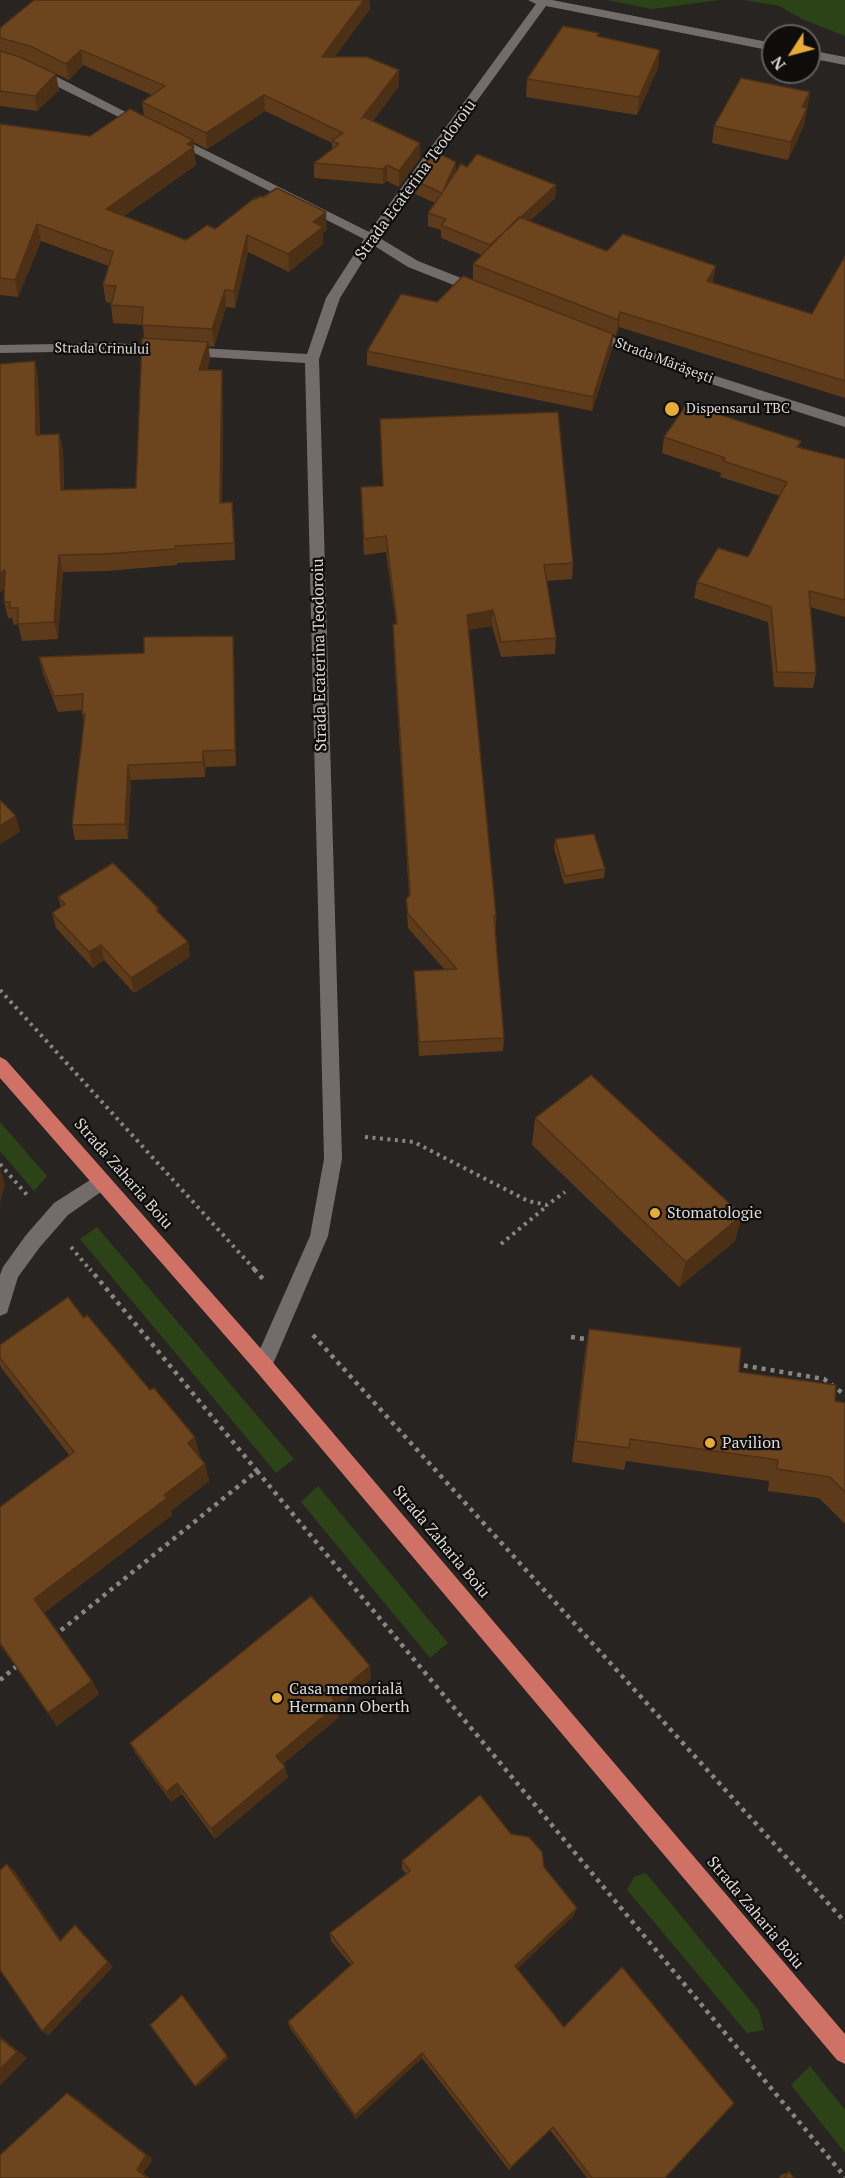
<!DOCTYPE html>
<meta charset="utf-8">
<style>
body{margin:0}
#map{position:relative;width:845px;height:2178px;overflow:hidden;background:#272421;font-family:"PT Serif",serif}
canvas{display:block}
.north{position:absolute;left:761px;top:24px;width:60px;height:60px;box-sizing:border-box;background:#0f0d0c;border:2px solid #615f5e;border-radius:50%;rotate:234deg;font-size:16px;font-weight:700;line-height:24px;text-align:center;color:#dcd9d8}
.north::after{content:'';display:block;margin:auto;width:21px;height:27px;background:#e6ac36;clip-path:polygon(50% 0,100% 100%,50% 72%,0 100%)}
</style>
<div id="map">
<canvas width="845" height="2178"></canvas>
<div class="north">N</div>
</div>
<script>
const ctx = document.querySelector('canvas').getContext('2d');
ctx.lineJoin = 'round';
function fill(path, color) { ctx.fillStyle = color; ctx.fill(path, 'evenodd'); }
function stroke(path, color, width, dash) { ctx.strokeStyle = color; ctx.lineWidth = width; ctx.lineCap = dash ? 'butt' : 'round'; ctx.setLineDash(dash || []); ctx.stroke(path); }
function write(font, color, halo, rows, align = 'center') {
  ctx.font = font + ' "PT Serif",serif'; ctx.lineWidth = 4.5; ctx.setLineDash([]); ctx.textBaseline = 'middle'; ctx.strokeStyle = halo; ctx.fillStyle = color; for (const [text, x, y, turn = 0] of rows) {
    ctx.save(); ctx.translate(x, y); ctx.rotate((+turn || 0) * Math.PI / 180); ctx.textAlign = isNaN(turn) ? turn : align; if (halo) ctx.strokeText(text, 0, 0); ctx.fillText(text, 0, 0); ctx.restore();
  }
}
fill(new Path2D(`
 M607,0H720L652,9Z
 M744,0H845V36L804,20L779,6Z
 M0,1122L47,1176L34,1191L0,1151Z
 M97,1227L294,1459L276,1473L80,1239Z
 M318,1486L448,1643L430,1658L301,1502Z
 M646,1873L759,2011L764,2030L747,2033L627,1890L634,1877Z
 M810,2066L845,2110V2153L791,2085Z`), '#2b4316');
stroke(new Path2D(`
 M0,990L256,1271
 M365,1137L414,1142L528,1201L547,1205L565,1192
 M0,1164L27,1195
 M501,1244L547,1206
 M71,1247L91,1271`), '#888583', 4, [3, 4.5]);
stroke(new Path2D(`
 M254,1269L264,1280
 M313,1335L845,1922
 M571,1337L592,1340
 M735,1364L824,1379L845,1395
 M257,1471L845,2177
 M54,1636L257,1471L90,1269
 M0,1680L18,1665`), '#888583', 4.5, [4, 5]);
fill(new Path2D(`
 M528,0H552L773,43V51L546,6L378,237L418,261L484,287L486,290L484,293H474L408,267L373,245L340,298L319,359L342,1159L328,1236L270,1371L263,1374L256,1371L253,1365L310,1236L324,1159L305,363L111,351L0,353V345L111,343L307,354L326,298L364,239L167,139L169,136H177L369,232L536,4Z
 M809,50L845,57V65L809,58Z
 M0,55L32,64L149,124L147,127H139L24,70L0,63Z
 M591,329L706,373L845,417V427L696,379L586,336L584,333L586,330Z
 M101,1173L108,1175L110,1181L108,1187L68,1215L40,1247L18,1277L7,1313L0,1316V1275L3,1267L26,1235L54,1203Z`), '#726d6a');
fill(new Path2D(`
 M0,1057L6,1060L270,1359L845,2034V2064L837,2060L256,1371L0,1078Z`), '#cf7165');
fill(new Path2D(`
 M34,0H369L370,9L334,57L399,86L373,121L420,158L399,187L387,181L383,184L314,178V163L332,149V143L265,111L207,149L193,142L196,165L124,216L186,240L215,229L256,197V199L327,229L323,233V244L289,272L248,252L235,308L226,307L214,347L208,346L210,359L207,370L223,387L222,502L234,519L235,560L177,563V565L107,571L63,572L58,639L22,641L18,624L14,625L12,618H8L4,602L5,589L0,592L35,361L38,379L40,435L59,434L63,451L64,490L136,488L144,338L143,325L113,323L111,305V303L106,302L103,285L109,266L41,241L18,297L0,295V124L90,136L144,116L142,102L152,95L83,65L69,80L29,61L59,90L37,111L0,106V28Z
 M599,37L658,68L637,115L526,97L527,79Z
 M810,92L804,125L788,160L712,143L714,126Z
 M467,167L556,185L555,198L530,221L607,251L713,282V283L812,314L845,256V398L619,327L616,336L613,334L612,349L592,411L367,365V351L437,302L473,280V264L482,255L441,238V230L428,226V213L435,203L413,193V180L456,171Z
 M664,437L801,441L799,447L845,459V617L810,607L816,673L813,688L774,687L768,622L694,598L697,582L748,557L780,496L720,477L721,473L662,453Z
 M361,503L573,563L572,579L547,581L556,638L555,654L501,657L492,626L468,630L496,916V931H495L504,1038L503,1051L419,1056L414,971L445,970L408,928L406,899L409,896L393,640V624H396L386,552L364,555Z
 M234,652L236,766L206,767L205,777L131,780L128,839L75,840L72,825L84,723L82,710L58,712L43,673L39,657Z
 M555,839L605,869L604,878L564,884L554,848Z
 M58,897L158,908L159,913L188,942L190,957L134,993L104,960L93,968L56,928L52,913L61,907Z
 M535,1118L742,1215L735,1241L679,1287L532,1145Z
 M84,1318L200,1455L199,1456L205,1464L209,1481L171,1511L172,1515L44,1613L92,1681L99,1694L57,1726L1,1646L0,1647V1507L70,1456L2,1369L0,1365V1345Z
 M589,1329L739,1372L835,1401L845,1403V1524L819,1498L768,1491L769,1481L626,1461L624,1470L572,1462L585,1352Z
 M371,1679L337,1707L339,1717L283,1764L288,1777L215,1839L182,1794L171,1802L136,1754L130,1743Z
 M511,1834L544,1867L577,1908L573,1916L517,1969L665,2178H587L550,2130L509,2170L422,2058L356,2119L290,2028L288,2022L351,1965L331,1941L330,1933L406,1874L402,1869V1861Z
 M789,2172L794,2178H779L781,2175Z`), '#5d3a1a');
fill(new Path2D(`
 M364,0H369L370,9L323,73L322,57Z
 M81,50L83,65L69,80L66,64Z
 M660,50L658,68L637,115L639,97Z
 M399,70V86L362,135L361,119Z
 M56,74L59,90L37,111L35,96Z
 M810,92L804,125L788,160L791,142L802,107Z
 M264,95L265,111L207,149L206,133Z
 M193,140L196,165L109,226L106,209Z
 M420,143V158L399,187V171Z
 M456,162V175L443,191Z
 M387,165V181L383,184V169Z
 M556,185L555,198L489,258L490,245Z
 M326,212L327,229L323,233V244L289,272L288,254L313,222Z
 M37,224L41,241L18,297L15,280Z
 M247,235L248,252L235,308L234,291Z
 M716,266L713,282L704,297L707,281Z
 M225,290L226,307L214,347L212,329Z
 M620,312L619,327L616,336L618,320Z
 M613,334L612,349L592,411L593,397Z
 M208,342L210,359L201,387L199,370Z
 M35,361L38,379L40,452L36,435Z
 M222,370L223,387L222,519L220,503Z
 M59,434L63,451L64,507L61,490Z
 M232,502L234,519L235,560L234,543Z
 M59,555L63,572L58,639L54,622Z
 M5,570L9,587L0,592V573Z
 M493,610L492,626L466,630L467,615Z
 M233,636L234,652L236,766L235,750Z
 M203,751L206,767L205,777L203,762Z
 M128,765L131,780L128,839L125,824Z
 M16,816L20,832L0,844V826Z
 M188,942L190,957L134,993L131,978Z
 M101,945L104,960L93,968L89,952Z
 M0,1169L5,1184L0,1204Z
 M742,1215L735,1241L679,1287L686,1262Z
 M195,1437L200,1455L193,1460L188,1443Z
 M205,1464L209,1481L171,1511L172,1515L42,1614L34,1599L164,1495Z
 M370,1666L371,1679L337,1707L339,1717L279,1767L276,1756L332,1698Z
 M92,1681L99,1694L57,1726L48,1713Z
 M285,1767L288,1777L215,1839L211,1829Z
 M177,1783L182,1794L171,1802L166,1792Z
 M7,1864L14,1870L65,1946L60,1941Z
 M577,1908L573,1916L513,1973L515,1966Z
 M75,1925L113,1967L48,2036L42,2031Z
 M182,1995L229,2058L197,2087L195,2086Z
 M0,2036L27,2058L0,2086Z
 M422,2053V2058L356,2119L355,2115Z
 M67,2093L76,2098L153,2159L144,2173L150,2178H147L137,2170Z
 M553,2127L550,2130L509,2170L511,2167Z`), '#4c3015');
const building = new Path2D(`
 M34,0H364L322,57H367L399,70L361,119L364,117L420,143L399,171L387,165L383,169L314,163L339,144L332,141L343,133L264,95L206,133L142,102L165,86L81,50L66,64L30,46L0,38V28Z
 M563,26L599,33L597,36L660,50L639,97L527,79Z
 M0,51L20,57L56,74L35,96L0,91Z
 M741,78L810,92L802,107L807,108L791,142L714,126Z
 M130,109L193,140L187,144L194,147L106,209L186,240L207,225L215,229L256,197L255,200L260,196L263,197L277,188L326,212L313,222L323,227L288,254L247,235L234,291L225,290L212,329L142,325L143,307L111,305L116,286L103,285L113,252L37,224L15,280L0,278V124L90,136Z
 M434,151L456,162L443,191L461,164L467,167L477,154L556,185L490,245L441,225L446,219L428,213L442,193L413,180Z
 M519,217L607,251L623,234L716,266L707,281L812,314L845,256V381L620,312L618,320L473,264Z
 M463,276L613,334L593,397L367,351L401,294L437,302Z
 M142,338L208,342L199,370H222L220,503L232,502L234,543L175,546V549L104,554L59,555L54,622L18,624V608H10V602H4L5,570L0,573V364L35,361L36,435L59,434L61,490L136,488Z
 M687,404L801,441L797,447L845,459V600L809,591L816,673L777,672L771,607L697,582L718,548L748,557L787,482L723,461L725,458L664,437Z
 M558,412L573,563L544,565L556,638L501,642L493,610L467,615L496,916H494L504,1038L419,1042L414,971L457,969L408,914L406,899L410,895L393,624H397L386,536L364,539L361,487L383,486L380,419Z
 M233,636L235,750L203,751V762L128,765L125,824L72,825L85,714H82L83,694L54,696L39,657L144,653V637Z
 M0,800L16,816L0,826Z
 M594,834L605,869L565,876L555,839Z
 M113,863L158,908L156,910L188,942L131,978L101,945L89,952L52,913L65,904L58,897Z
 M591,1075L742,1215L686,1262L535,1118Z
 M68,1297L84,1318L87,1315L150,1390L154,1388L195,1437L188,1443L205,1464L164,1495L167,1498L34,1599L92,1681L48,1713L0,1643V1507L74,1452L0,1358V1345Z
 M589,1329L741,1348L739,1372L836,1385L835,1401L845,1403V1492L830,1477L777,1469L778,1460L630,1439L629,1448L576,1441Z
 M311,1596L370,1666L332,1698L337,1705L276,1756L285,1767L211,1829L177,1783L166,1792L130,1743Z
 M480,1795L511,1834L529,1837L542,1852L544,1867L577,1908L515,1966L564,2027L622,1967L734,2103L665,2178H592L553,2127L511,2167L422,2053L355,2115L288,2022L353,1963L330,1933L410,1871L402,1861Z
 M7,1864L60,1941L75,1925L108,1962L42,2031L0,1970V1870Z
 M182,1995L227,2056L195,2086L150,2025Z
 M0,2038L17,2052L0,2069Z
 M67,2093L146,2155L137,2170L147,2178H0V2155Z
 M789,2172L794,2178H784Z`);
fill(building, '#6c441e');
stroke(building, '#4c3015', 1.5);
for (const [x, y, r, color] of [
 [672,409,8,"#e6ac36"],
 [655,1213,6,"#e6ac36"],
 [710,1443,6,"#e6ac36"],
 [277,1698,6,"#e6ac36"]
]) { const dot = new Path2D(); dot.arc(x, y, r, 0, 2 * Math.PI); ctx.fillStyle = color; ctx.fill(dot); stroke(dot, '#0f0d0c', 2); }
write('14px', '#dcd9d8', '#0f0d0c', [
 ["Strada Crinului",102,349,1],
 ["Strada Mărășești",664,361,21]
]);
write('14px', '#dcd9d8', '#0f0d0c', [
 ["Dispensarul TBC",686,409]
], 'left');
write('16px', '#dcd9d8', '#0f0d0c', [
 ["Strada Ecaterina Teodoroiu",416,180,-54],
 ["Strada Ecaterina Teodoroiu",320,655,-91],
 ["Strada Zaharia Boiu",123,1174,49],
 ["Strada Zaharia Boiu",441,1542,50],
 ["Strada Zaharia Boiu",755,1913,50]
]);
write('16px', '#dcd9d8', '#0f0d0c', [
 ["Stomatologie",667,1213],
 ["Pavilion",722,1443],
 ["Casa memorială",289,1689],
 ["Hermann Oberth",289,1707]
], 'left');
</script>
